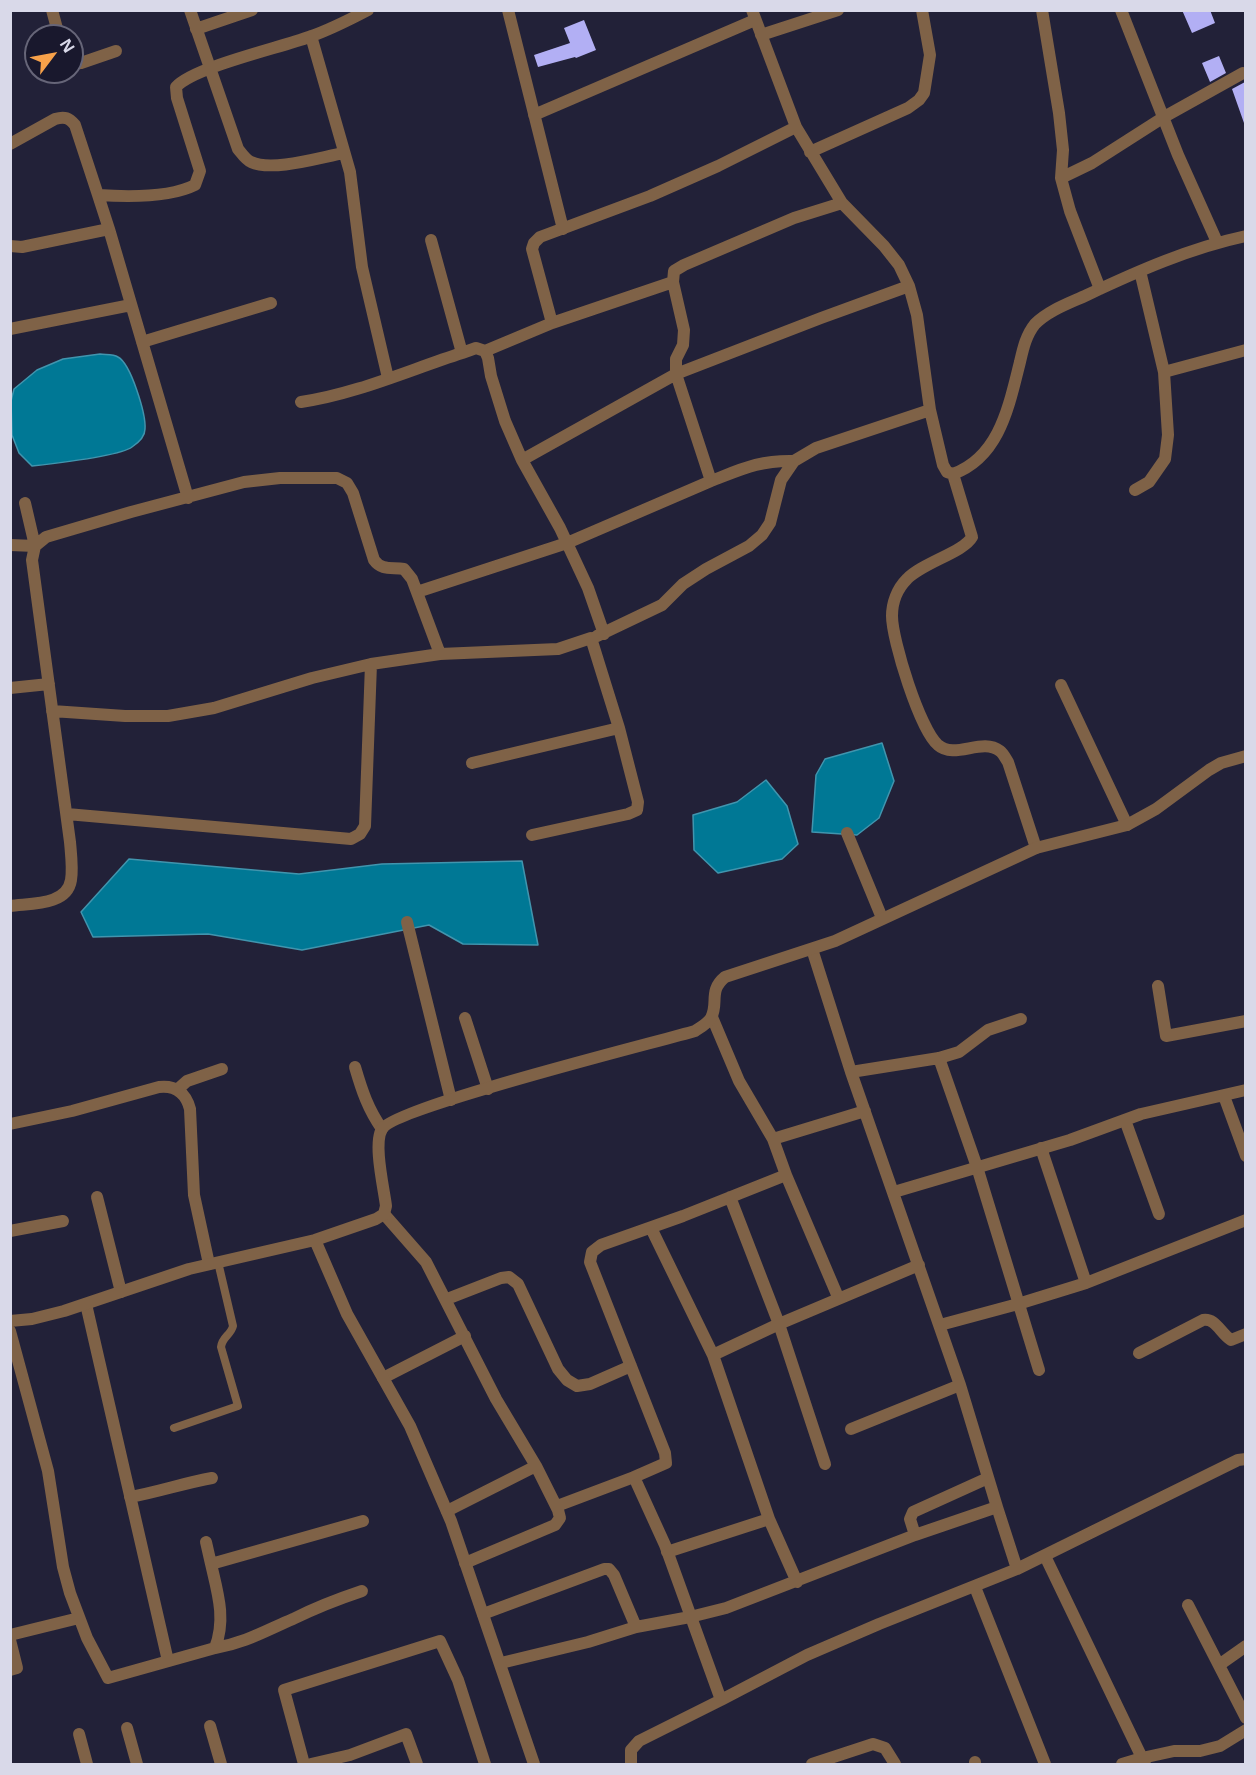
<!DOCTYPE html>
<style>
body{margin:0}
#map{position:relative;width:1256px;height:1775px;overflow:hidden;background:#222138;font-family:"Open Sans",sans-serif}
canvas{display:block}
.frame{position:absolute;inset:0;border:12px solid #d9d9e9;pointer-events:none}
.north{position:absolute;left:24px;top:24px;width:60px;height:60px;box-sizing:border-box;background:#19182d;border:2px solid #666578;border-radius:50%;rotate:58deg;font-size:16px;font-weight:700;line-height:24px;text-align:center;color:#d9d9e9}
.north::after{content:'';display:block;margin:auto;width:21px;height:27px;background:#f7a14a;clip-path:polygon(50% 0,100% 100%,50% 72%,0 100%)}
</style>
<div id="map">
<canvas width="1256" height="1775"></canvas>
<div class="frame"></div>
<div class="north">N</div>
</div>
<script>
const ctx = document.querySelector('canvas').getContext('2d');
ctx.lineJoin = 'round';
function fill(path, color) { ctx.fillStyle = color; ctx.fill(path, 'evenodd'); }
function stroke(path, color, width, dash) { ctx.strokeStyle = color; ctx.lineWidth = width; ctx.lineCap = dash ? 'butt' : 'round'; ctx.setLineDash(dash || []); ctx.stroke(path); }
const water = new Path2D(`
 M100,354C105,355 113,354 118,357C131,364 146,414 145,429C145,437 138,443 132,447C120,456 50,464 32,466L19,453L12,435L11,401L14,389L37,370L63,359Z
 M882,743L894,781L879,818L857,835L812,832L816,775L825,759Z
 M766,780L787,806L798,844L782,859L718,873L694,850L693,815L737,802Z
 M129,859L299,874L382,864L522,861L538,945L463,944L429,925L302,950L208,934L93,937L81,912Z`);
fill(water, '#007895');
stroke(water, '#4195ae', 1.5);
fill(new Path2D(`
 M1182,10H1210L1215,23L1192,33Z
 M584,20L596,50L576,58L575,57L538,67L534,55L570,43L564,28Z
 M1219,56L1226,73L1210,82L1202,63Z
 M1245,82V122L1244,123L1232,89Z`), '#b2aff4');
stroke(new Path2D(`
 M174,1428L238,1406L221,1347C222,1337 231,1335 233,1326L218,1262`), '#7f6247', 8);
stroke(new Path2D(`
 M52,10L59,36
 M190,10L238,149C242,154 246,160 251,162C273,172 321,157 344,153
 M508,10L563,229
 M752,10L796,127L842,203L884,246L899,265L909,286L917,315L930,410L943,465L947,472L953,474C1000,457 1009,405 1020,362C1023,349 1026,335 1035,324C1049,310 1070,303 1087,295C1138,271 1190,248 1246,236
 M1042,10L1059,113L1063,150L1061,178L1070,211L1100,289
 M1121,10L1178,155L1217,242
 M196,29L252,10
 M761,35L838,10
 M311,36L350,172L362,267L388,378
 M72,64L81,63L116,51
 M534,115L755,20
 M10,144L55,119C65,116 69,118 75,125L98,195C127,197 169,198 195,185L200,171L177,98L176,87C194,67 279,48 309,37C329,30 349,20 368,10
 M810,152L908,108L919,100L924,93L930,55L922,10
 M1061,178L1092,163L1164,117L1243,73
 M109,229L188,498
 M431,240L462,353L476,348L485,351L488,358L491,376L505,421L522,460L560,528L588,588L604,634
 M10,246L22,247L109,229L98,195
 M552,323L532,249L534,243L540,237L650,196L718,166L796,127
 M10,329L131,305
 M142,342L271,303
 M485,351L552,323L673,282
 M1164,372L1246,350
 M301,402C356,394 409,370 462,353
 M522,460L676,374L821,318L909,286
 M953,474L972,537C964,552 922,563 907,579C897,589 892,603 892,616C892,640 920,730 938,745C955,760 982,737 1000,751C1003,753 1006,759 1008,762L1036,848
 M711,481C742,469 760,460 794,461
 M1135,490L1149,482L1165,459L1168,435L1164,372L1140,271
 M10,545L35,546L25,503
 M417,592L567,543L711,481L676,374V359L683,345L684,330L673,282L674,271L684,265L794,218L842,203
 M597,636L662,605L683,584L706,569L749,546L762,535L770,523L781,480L794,461L816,448L930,410
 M371,664L440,654L558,649L591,638L619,728L472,763
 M1061,685L1127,825
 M10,688L49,684
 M52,711L125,716H168L214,708L312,678L371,664L365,826L360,834L351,839L67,814
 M847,833L882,918
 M532,835L628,814L637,810L638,802L619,728
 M10,906C30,903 67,906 71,880C73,869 71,854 70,842L32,560L35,546L46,537L131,512L244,482L280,478H337L347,483L353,493L374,560C382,571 392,567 404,569L412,579L440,654
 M407,922L451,1100
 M1158,986L1166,1036L1246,1021
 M465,1018L488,1089
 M939,1058L977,1167L1039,1370
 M355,1067C362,1091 368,1109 382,1129
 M851,1072L939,1058L959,1052L988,1030L1021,1019
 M178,1089L187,1081L222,1069
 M1224,1096L1246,1156
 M1125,1120L1159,1214
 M10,1124L72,1111L159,1087C176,1085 186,1093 190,1109L194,1195L209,1264
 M773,1139L865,1111
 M1041,1148L1086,1283L1246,1220
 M786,1175L838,1297
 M894,1192L1070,1140L1141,1114L1246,1090
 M97,1197L121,1292
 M730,1197L779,1324L825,1464
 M384,1214L426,1262L496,1399L536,1466L447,1511
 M651,1228L713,1355L769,1519L667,1552
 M10,1231L63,1221
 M447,1299L501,1278L509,1277L518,1284L558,1369L567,1380L577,1386L590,1384L631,1366
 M86,1304L168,1661
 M940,1325L1018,1304L1086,1283
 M10,1331L48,1471L63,1567L70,1593L87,1638L108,1678L215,1648C226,1619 218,1594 211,1564L363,1521
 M1139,1353L1203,1320C1216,1318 1220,1333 1231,1340L1246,1334
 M713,1355L779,1324L919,1265
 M383,1378L465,1336
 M851,1429L960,1385
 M130,1497C158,1492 184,1483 212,1478
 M557,1506L634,1477
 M997,1507L1017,1569L1238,1460L1246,1459
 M769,1519L797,1582
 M915,1535L910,1519L913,1512L988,1478
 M206,1542L211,1564
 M1045,1556L1145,1764
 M465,1563L555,1525L560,1518L558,1510L536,1466
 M975,1587L1045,1764
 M1188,1605L1246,1718
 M483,1614L604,1569H609L614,1575L636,1627
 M10,1635L79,1618
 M10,1640L17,1668L10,1670
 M215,1648C245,1643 265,1631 293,1619C315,1608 338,1599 362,1591
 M501,1663L588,1642L636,1627L690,1617L726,1608L915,1535L997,1507L960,1385L851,1072L812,949
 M1219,1665L1246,1646
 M721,1700L807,1655L879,1624L1017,1569
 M210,1726L221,1764
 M127,1728L137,1764
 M79,1734L87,1764
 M975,1762V1764
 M304,1764L284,1690L440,1641L458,1680L485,1764
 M311,1764L350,1755L406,1734L417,1764
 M631,1764V1750L639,1741L721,1700L665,1545L634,1477L666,1463L665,1453L590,1262L592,1252L601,1245L683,1216L786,1175L773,1139L739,1081L712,1017
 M812,1764L873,1744L885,1748L895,1764
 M1122,1764L1142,1758L1174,1751H1200L1220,1746L1246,1730`), '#7f6247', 12);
stroke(new Path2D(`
 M315,1240L347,1314L410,1426L451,1521L534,1764
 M10,1321L32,1319L64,1311L189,1269L315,1240L376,1219L384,1214L386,1206C384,1189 373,1143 382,1129C395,1107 654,1043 695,1031C701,1027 707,1024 711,1018C719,1003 708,991 725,977L835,941L1036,848L1127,825L1156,809L1209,770L1221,763L1246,756`), '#7f6247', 12);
</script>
